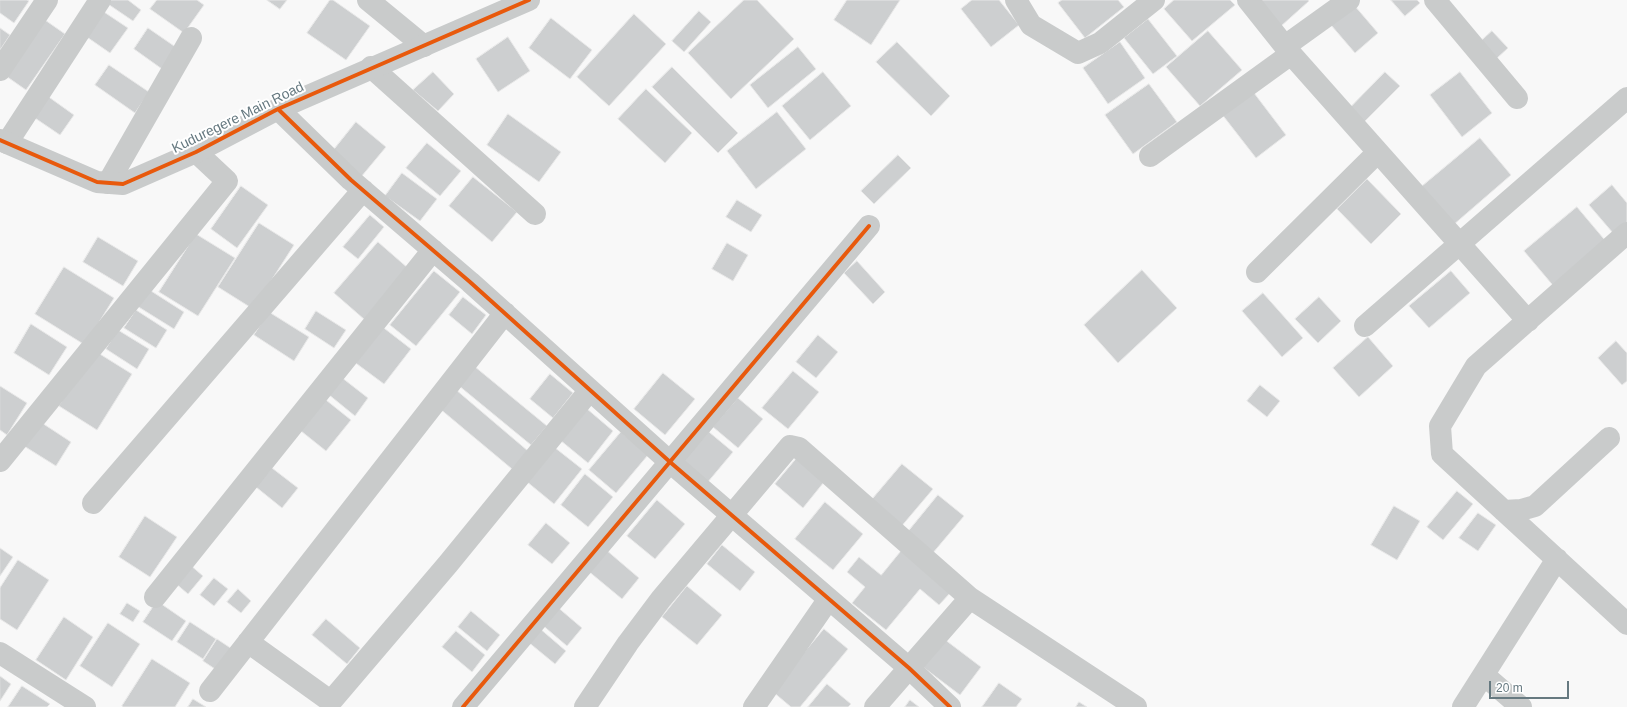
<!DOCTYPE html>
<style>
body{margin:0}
#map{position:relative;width:1627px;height:707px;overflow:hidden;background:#f8f8f8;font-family:Helvetica,sans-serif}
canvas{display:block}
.scale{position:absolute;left:1489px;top:681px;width:80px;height:18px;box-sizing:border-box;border:2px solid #667980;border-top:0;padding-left:5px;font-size:12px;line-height:14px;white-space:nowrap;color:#667980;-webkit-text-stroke:3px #fff;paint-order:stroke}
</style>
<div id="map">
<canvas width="1627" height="707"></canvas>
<div class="scale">20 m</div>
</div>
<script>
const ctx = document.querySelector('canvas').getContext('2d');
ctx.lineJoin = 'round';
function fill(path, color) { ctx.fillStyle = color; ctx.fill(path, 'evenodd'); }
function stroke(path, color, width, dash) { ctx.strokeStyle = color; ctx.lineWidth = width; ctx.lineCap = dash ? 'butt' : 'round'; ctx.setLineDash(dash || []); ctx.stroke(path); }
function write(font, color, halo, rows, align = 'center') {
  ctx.font = font + ' Helvetica,sans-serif'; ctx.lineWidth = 4; ctx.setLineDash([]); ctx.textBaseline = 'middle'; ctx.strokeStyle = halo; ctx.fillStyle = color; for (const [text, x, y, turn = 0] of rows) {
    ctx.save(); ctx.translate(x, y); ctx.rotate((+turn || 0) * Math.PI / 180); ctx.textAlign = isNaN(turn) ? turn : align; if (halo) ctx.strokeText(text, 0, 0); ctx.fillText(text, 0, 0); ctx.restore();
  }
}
const building = new Path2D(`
 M0,0H27L29,1L14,23L0,13Z
 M107,0H128L141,10L133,21L105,2Z
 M157,0H197L204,5L184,33L150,9Z
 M267,0H287L280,9Z
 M330,0H333L370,26L346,60L307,33Z
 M744,0H757L794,39L731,99L688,53Z
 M847,0H900L871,45L834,20Z
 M972,0H999L1019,25L991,47L961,9Z
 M1062,0H1118L1124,7L1085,38L1058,3Z
 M1174,0H1230L1235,5L1192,41L1164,9Z
 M1256,0H1308L1309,1L1280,27Z
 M1391,0H1417L1420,3L1405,16Z
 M1354,5L1378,33L1355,53L1331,25Z
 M101,10L128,28L110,53L84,35Z
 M699,11L711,22L684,52L672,41Z
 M634,14L666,44L609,106L577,77Z
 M551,18L592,50L570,79L529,48Z
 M1148,19L1177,56L1153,74L1124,38Z
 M45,20L65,34L26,90L6,76Z
 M0,28L10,35L0,50Z
 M148,28L177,48L162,69L134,49Z
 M1208,31L1242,70L1200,106L1166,67Z
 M1492,31L1508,48L1496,59L1480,42Z
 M508,37L530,71L498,92L476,59Z
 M897,42L950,96L931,116L876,62Z
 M1120,42L1145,78L1108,104L1083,68Z
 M798,47L816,69L768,108L750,85Z
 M109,65L149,92L135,113L95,85Z
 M672,67L738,133L718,153L652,87Z
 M433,72L454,94L438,111L413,90Z
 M823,72L851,106L810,140L782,106Z
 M1385,72L1400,86L1361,125L1347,111Z
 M1460,72L1492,113L1462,137L1430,95Z
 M1149,84L1177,122L1133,154L1105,115Z
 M646,89L692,133L665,163L618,119Z
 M1251,89L1286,135L1256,158L1221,113Z
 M46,95L74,115L60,135L32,116Z
 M777,112L806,149L756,189L727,151Z
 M508,114L561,152L539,182L487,145Z
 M356,122L386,147L361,177L332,152Z
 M1480,138L1511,175L1452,226L1420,188Z
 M427,143L461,171L440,196L406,168Z
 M898,155L911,168L874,204L861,191Z
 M402,173L437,199L420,221L385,196Z
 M473,177L517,212L492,242L449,206Z
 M1367,179L1401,214L1371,244L1337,209Z
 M1612,185L1627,203V233L1619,240L1589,205Z
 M241,186L268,205L237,248L211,229Z
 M737,200L762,215L751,232L726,217Z
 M1577,207L1609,245L1556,289L1524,251Z
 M370,215L384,227L358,259L343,247Z
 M259,223L294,245L253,309L218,287Z
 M196,234L235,258L198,316L159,292Z
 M98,237L138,261L123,286L83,262Z
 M378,242L409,269L365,320L334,293Z
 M727,243L748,255L733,281L712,269Z
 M857,261L885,292L873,304L844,273Z
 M64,267L114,298L85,345L35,314Z
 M1142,270L1177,308L1118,363L1084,325Z
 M434,271L460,292L416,346L390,325Z
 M1451,271L1470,293L1429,328L1409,306Z
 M148,289L184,312L174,329L137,306Z
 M1263,293L1303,338L1282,357L1242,311Z
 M463,297L486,315L472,334L449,315Z
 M1319,297L1341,321L1318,343L1295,319Z
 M136,310L167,330L156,348L124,328Z
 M316,311L346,330L334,348L305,329Z
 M269,312L309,337L294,361L254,335Z
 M31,324L67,347L49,375L14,353Z
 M380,325L411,349L384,384L353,361Z
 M118,330L149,349L137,369L106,349Z
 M818,335L838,352L816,378L796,362Z
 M1368,337L1393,366L1359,397L1333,368Z
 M1616,341L1627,353V381L1622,385L1598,358Z
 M95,351L132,374L97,430L59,406Z
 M474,366L547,426L531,445L458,385Z
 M793,371L819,392L788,429L762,408Z
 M663,373L695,399L665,435L634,409Z
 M550,374L573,393L553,418L530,399Z
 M341,377L368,398L355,416L328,394Z
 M1260,385L1280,401L1267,417L1247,401Z
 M0,386L27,403L7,435L0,430Z
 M455,389L528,451L512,469L439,408Z
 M738,398L763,419L738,448L713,427Z
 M326,400L351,420L326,451L301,431Z
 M586,408L613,431L588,463L560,440Z
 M39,421L71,442L56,466L24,446Z
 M621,432L648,455L616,493L589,470Z
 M709,432L733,452L707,483L682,463Z
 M554,447L582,469L554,504L526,481Z
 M796,459L824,482L803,508L775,484Z
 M902,464L933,489L900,528L869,503Z
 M272,468L298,488L282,508L256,487Z
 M585,474L613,497L588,527L561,505Z
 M1457,491L1473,504L1443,540L1427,527Z
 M938,495L964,516L932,554L907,533Z
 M657,500L685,524L655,559L627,536Z
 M825,502L863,534L833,570L795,539Z
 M1394,506L1420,521L1397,560L1371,545Z
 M1478,513L1496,525L1478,551L1459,538Z
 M145,516L177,537L150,577L119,557Z
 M546,523L570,543L552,564L528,545Z
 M722,545L755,572L740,591L707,564Z
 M0,548L13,557L0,576Z
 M605,549L639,578L622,599L587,570Z
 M902,550L951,592L939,605L920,589L886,630L852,603L865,587L847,572L859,557L881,575Z
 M18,560L49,580L17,630L0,619V588Z
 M189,564L203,576L188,594L174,582Z
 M214,578L228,589L214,606L200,595Z
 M687,586L722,615L697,645L662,617Z
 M238,589L251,601L241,613L227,602Z
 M157,601L186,621L172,641L143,622Z
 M127,603L140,611L133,622L120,614Z
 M555,605L582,628L567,646L540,623Z
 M471,611L500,635L487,651L458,627Z
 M64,617L93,637L66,680L36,660Z
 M326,619L360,648L347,664L312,635Z
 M190,622L216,639L203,659L177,642Z
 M108,623L140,644L112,687L80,666Z
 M538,627L566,651L555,664L527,641Z
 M824,629L848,649L800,707H791L772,691Z
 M456,631L485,655L472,672L442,647Z
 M217,639L235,651L221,673L203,661Z
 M944,639L981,667L960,695L923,667Z
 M152,659L190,683L175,707H123L122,706Z
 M0,676L11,684L0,701Z
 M999,683L1022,699L1016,707H982Z
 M827,684L851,704L848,707H808Z
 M22,686L50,704L47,707H8Z
 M193,699L206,707H188Z
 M910,700L919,707H905Z
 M1079,702L1087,707H1076Z`);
fill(building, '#cdcfd0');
stroke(building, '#e8e8e8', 1);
stroke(new Path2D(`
 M368,0L424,46
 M1016,0L1031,25L1078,53L1100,43L1154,0
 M1248,0L1291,54L1528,321
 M1435,0L1517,98
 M1285,46L1349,0
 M371,67L535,214
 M0,70L47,0
 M278,109L351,180L470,282L670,462L909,668L950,707
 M7,143L100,0
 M1150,156L1291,54
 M108,183L191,38
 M1627,233L1476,366L1440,426L1442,454L1627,624
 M1257,272L1378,152
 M1365,326L1627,98
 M0,461L227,181L196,152
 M93,503L363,190
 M1504,511L1521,510L1535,506L1609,438
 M155,597L433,250
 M248,642L326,698L333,699L448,564L590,390
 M0,653L85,707
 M1484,675L1521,707
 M210,691L505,313
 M463,707L869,226
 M585,707L628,643L661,599L790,446L799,448L970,598
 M754,707L828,600
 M875,707L970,598L1136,707
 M1463,707L1557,559`), '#c9cbcb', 22);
stroke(new Path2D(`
 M0,140L97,182L123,184L196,152L278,109L529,0`), '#c9cbcb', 22);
stroke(new Path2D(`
 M278,109L351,180L470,282L670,462L909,668L950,707
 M0,140L97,182L123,184L196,152L278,109L529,0
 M463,707L869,226`), '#e8590c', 4);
write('14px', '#667980', '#fff', [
 ["Kuduregere Main Road",238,118,-26]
]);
</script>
